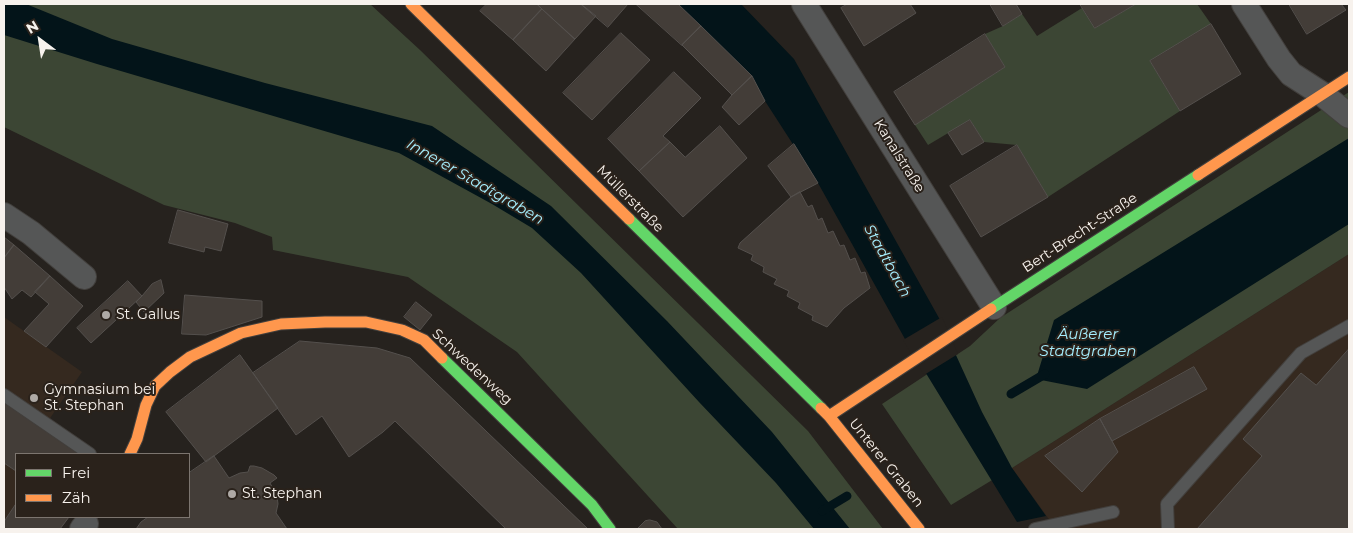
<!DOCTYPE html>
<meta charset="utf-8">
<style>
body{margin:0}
#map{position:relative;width:1353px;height:533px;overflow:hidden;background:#26221e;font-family:Montserrat,sans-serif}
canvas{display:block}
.frame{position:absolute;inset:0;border:5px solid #f7f2ed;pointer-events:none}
.legend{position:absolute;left:15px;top:453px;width:175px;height:65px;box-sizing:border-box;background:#2a221b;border:1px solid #7c756f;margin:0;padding:6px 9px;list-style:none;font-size:15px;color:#f7f2ed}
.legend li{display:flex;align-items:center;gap:10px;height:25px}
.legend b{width:25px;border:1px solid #7c756f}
.north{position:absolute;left:15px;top:15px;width:50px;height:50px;-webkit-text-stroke:4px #2a221b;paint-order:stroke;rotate:329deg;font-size:14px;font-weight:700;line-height:20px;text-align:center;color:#f7f2ed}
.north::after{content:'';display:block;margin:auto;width:18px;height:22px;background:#f7f2ed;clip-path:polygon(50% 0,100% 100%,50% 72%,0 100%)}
</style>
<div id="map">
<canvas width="1353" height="533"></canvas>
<div class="frame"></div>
<ul class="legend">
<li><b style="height:6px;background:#63d668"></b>Frei</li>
<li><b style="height:6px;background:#ff974d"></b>Zäh</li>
</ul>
<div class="north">N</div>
</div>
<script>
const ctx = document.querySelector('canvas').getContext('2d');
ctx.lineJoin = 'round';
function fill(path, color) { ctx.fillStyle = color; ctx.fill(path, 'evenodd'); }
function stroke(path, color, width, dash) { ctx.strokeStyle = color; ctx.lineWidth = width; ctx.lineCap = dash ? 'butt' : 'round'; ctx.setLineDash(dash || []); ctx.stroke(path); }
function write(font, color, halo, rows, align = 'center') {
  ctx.font = font + ' Montserrat,sans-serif'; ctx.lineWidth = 4; ctx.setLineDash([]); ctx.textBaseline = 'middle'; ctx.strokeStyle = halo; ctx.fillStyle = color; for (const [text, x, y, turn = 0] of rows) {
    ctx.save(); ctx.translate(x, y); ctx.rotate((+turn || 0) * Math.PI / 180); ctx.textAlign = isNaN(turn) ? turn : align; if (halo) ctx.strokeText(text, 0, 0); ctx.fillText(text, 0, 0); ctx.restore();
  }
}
fill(new Path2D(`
 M1349,254V529H1056L1012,468Z
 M4,317L82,372L46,424L81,454H16V517H69L60,529H4Z`), '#35291f');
fill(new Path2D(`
 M4,4H370L420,50L808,431L883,529H678L517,352L408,277L273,250L272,237L235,223L164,205L4,127Z
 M1136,4H1197L1211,24L1150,61L1180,111L1048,197L1017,145L984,142L970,120L928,145L915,125L1005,67L985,34L1003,26L1022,14L1037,36L1082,8L1095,28Z
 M1349,92V254L1012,468L951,505L882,404L970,346L1000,318Z`), '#3c4634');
fill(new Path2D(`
 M4,4H26L112,39L265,83L432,126L551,206L667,321L772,432L850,529H814L776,483L699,402L581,273L532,228L492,204L399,153L97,64L4,35Z
 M678,4H741L794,59L939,318L982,412L1012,468L1046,516L1017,522L905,339L818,183L765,101L752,76Z
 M1349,138V224L1087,389L1036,379L1054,320Z`), '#031419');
fill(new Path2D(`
 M942,317L958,354L924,375L903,340Z`), '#26221e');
stroke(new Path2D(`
 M1011,394L1045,374
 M822,511L847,496`), '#031419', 9);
const building = new Path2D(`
 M487,4H537L542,9L513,40L480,11Z
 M537,4H581L596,16L575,39Z
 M581,4H628L608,27Z
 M636,4H678L701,26L682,45Z
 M848,4H910L916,13L864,46L841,8Z
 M990,4H1016L1022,14L1003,26Z
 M1080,4H1136L1095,28Z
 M1289,4H1341L1346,10L1307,34Z
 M542,9L575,39L546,71L513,40Z
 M1211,24L1241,74L1180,111L1150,61Z
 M701,26L752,76L732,95L682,45Z
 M621,33L650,60L592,120L563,93Z
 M985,34L1005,67L915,125L894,92Z
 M674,72L701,98L663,136L670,142L639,171L608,139Z
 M752,76L765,101L739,125L722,107L732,95Z
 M970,120L984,142L962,155L948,133Z
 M720,126L747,158L683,217L639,171L670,142L685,157Z
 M794,144L818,183L791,197L768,166Z
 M1017,145L1048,197L981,237L950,186Z
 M800,192L808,207L812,205L818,220L822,218L828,233L833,231L840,246L844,245L850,260L855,258L861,273L865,272L870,288L844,308L827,327L812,320L813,316L798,308L800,303L787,296L789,291L774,284L777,279L763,272L764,267L751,260L753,255L738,248L740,243L791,197Z
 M178,210L228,224L221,251L205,247L204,252L169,243Z
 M4,237L14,245L4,258Z
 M14,245L50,276L31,297L22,290L12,299L4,287V258Z
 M50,276L83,306L46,347L24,331L49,304L35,292Z
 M161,280L164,293L144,312L136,302L142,296L152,284Z
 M128,281L142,296L91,343L77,328Z
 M185,295L262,301V317L206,335L182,334Z
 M416,302L432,315L420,330L404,317Z
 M300,341L377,348L410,358L588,529H506L395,421L383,432L349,457L322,416L296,435L253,373Z
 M1349,349V529H1197L1262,456L1243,439L1301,373L1316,385Z
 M240,355L278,408L206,462L166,412Z
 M1194,367L1207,389L1112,441L1100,419Z
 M4,401L81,454H16V471L4,463Z
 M1100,419L1118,452L1082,492L1045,456Z
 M214,456L229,478L240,473L248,472L250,466H254L262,468L274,475L277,478L270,483L277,496L278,504L276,513L287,529H136L141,522L148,517H189V473Z
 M16,504V517H69L60,529H4V522Z
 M650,520L657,522L662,529H637L645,521Z`);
fill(building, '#433d38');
stroke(building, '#54504d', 1);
const lane = new Path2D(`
 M4,395L90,454
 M1035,529L1113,512
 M1168,529L1167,504L1301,353L1349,326`);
const street = new Path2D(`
 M804,4L994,307
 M1244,4L1279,59L1291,74L1322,94L1349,116
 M4,215L31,233L84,277
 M82,529L86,524`);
const fast = new Path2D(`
 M629,219L821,408
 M991,309L1198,175
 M442,358L592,505L610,529`);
const slow = new Path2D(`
 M411,4L629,219
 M1198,175L1349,77
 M821,408L829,416L919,529
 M829,416L991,309
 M130,454L137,439L146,405L155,386L170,372L190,357L241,333L281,324L325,322H366L402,330L424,340L442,358`);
stroke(lane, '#423f3c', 14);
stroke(street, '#423f3c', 26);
stroke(fast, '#423f3c', 13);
stroke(slow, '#423f3c', 13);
stroke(lane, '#555656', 12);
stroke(street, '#555656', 24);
stroke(fast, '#63d668', 11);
stroke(slow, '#ff974d', 11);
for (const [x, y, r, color] of [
 [106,315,5,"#aea9a5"],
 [34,398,5,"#aea9a5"],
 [232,494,5,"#aea9a5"]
]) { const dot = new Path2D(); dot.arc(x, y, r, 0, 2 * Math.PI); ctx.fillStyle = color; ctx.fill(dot); stroke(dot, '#2a221b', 2); }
write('14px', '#f7f2ed', '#2a221b', [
 ["Kanalstraße",899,156,58],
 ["Müllerstraße",630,199,45],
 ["Bert-Brecht-Straße",1080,233,-33],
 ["Schwedenweg",472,367,43],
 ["Unterer Graben",886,463,51]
]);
write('14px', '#f7f2ed', '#2a221b', [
 ["St. Gallus",116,315],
 ["Gymnasium bei",44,390],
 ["St. Stephan",44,406],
 ["St. Stephan",242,494]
], 'left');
write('italic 15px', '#a5eefe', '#2a221b', [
 ["Innerer Stadtgraben",475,182,30],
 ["Stadtbach",887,261,61],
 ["Äußerer",1088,335],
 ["Stadtgraben",1088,352]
]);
</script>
